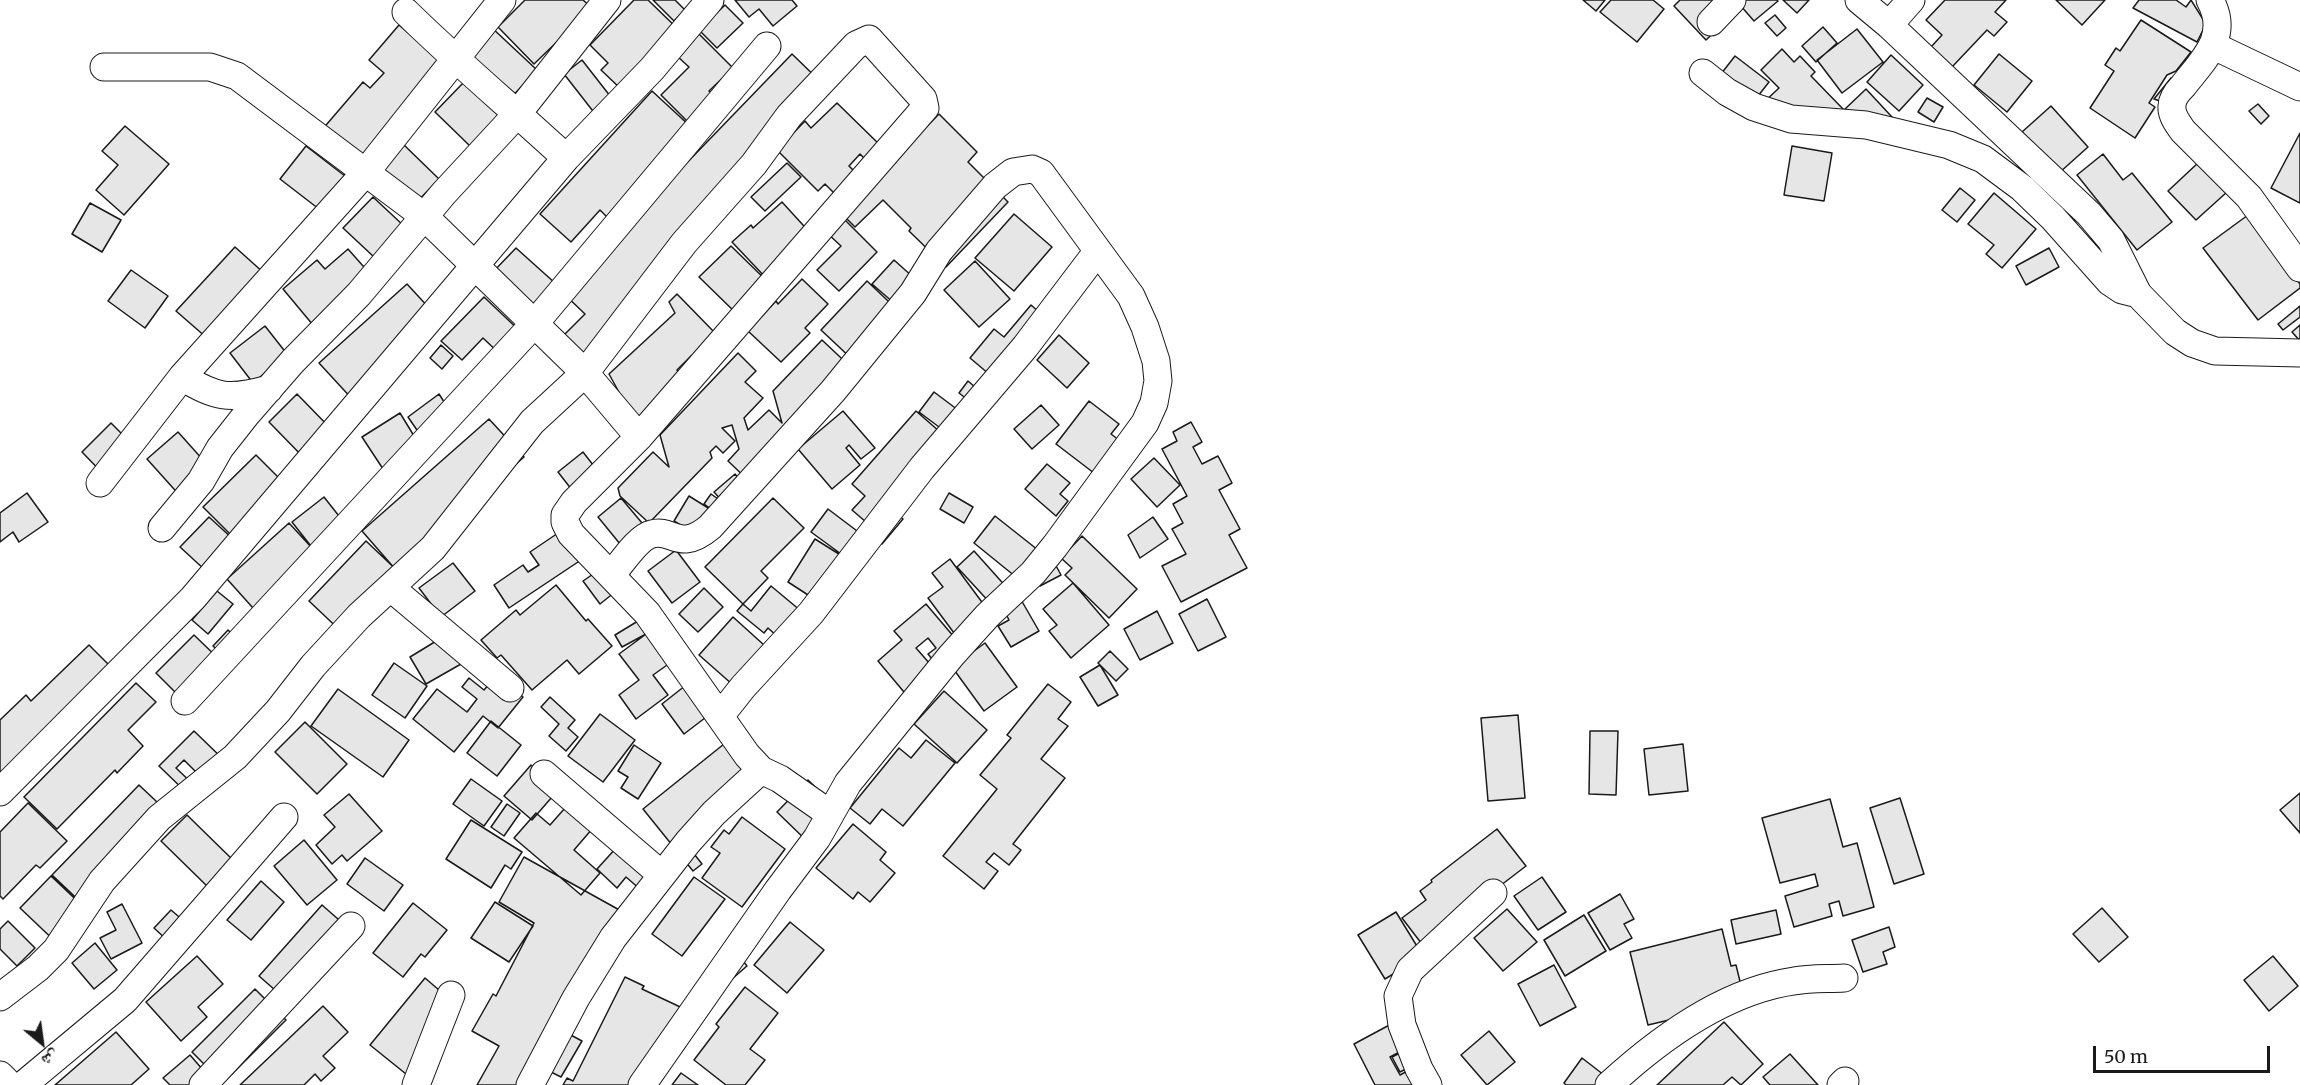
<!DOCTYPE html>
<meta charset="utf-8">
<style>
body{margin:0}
#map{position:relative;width:2300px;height:1085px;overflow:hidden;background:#fff;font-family:Merriweather,"Noto Naskh Arabic",serif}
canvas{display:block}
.north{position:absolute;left:12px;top:1013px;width:60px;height:60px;-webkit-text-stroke:4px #fff;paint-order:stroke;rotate:151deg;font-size:16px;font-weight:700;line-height:24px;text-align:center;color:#1a1a1a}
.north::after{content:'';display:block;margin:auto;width:21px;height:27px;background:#1a1a1a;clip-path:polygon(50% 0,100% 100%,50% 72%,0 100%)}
.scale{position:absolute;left:2093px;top:1046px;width:177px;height:27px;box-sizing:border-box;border:3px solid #1a1a1a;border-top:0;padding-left:8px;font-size:18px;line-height:21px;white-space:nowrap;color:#1a1a1a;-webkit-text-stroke:4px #fff;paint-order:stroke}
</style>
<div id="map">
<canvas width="2300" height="1085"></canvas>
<div class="north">ش</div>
<div class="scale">50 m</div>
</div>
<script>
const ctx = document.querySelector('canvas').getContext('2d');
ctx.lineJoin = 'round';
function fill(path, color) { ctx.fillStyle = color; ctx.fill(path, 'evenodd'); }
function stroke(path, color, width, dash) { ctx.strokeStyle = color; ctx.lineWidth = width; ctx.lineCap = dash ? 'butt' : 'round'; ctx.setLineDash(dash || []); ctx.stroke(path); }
const building = new Path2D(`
 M525,0H583L592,8L534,64L498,27Z
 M634,0H648L679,30L622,90L601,70L608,63L590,45Z
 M653,0H675L685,10L674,21Z
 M735,0H792L797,6L773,26L759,9L749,17Z
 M1583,0H1605L1596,11Z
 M1611,0H1653L1664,9L1637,42L1600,12Z
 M1680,0H1725L1736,11L1706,40L1674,6Z
 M1745,0H1777L1778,1L1754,21L1740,5Z
 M1783,0H1809L1797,13Z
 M1945,0H2006L1995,12L2007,22L1994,36L1987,30L1952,67L1931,47L1942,35L1926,20Z
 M2056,0H2105L2082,25Z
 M2139,0H2176L2186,7L2191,0L2206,24L2197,42L2133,8Z
 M725,5L743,23L717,48L699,30Z
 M1775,15L1786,28L1777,36L1765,23Z
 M2141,20L2191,52L2176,71L2167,75L2149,103L2155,107L2135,138L2090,108L2114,71L2105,65L2116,48L2120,51Z
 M399,25L445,64L360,164L321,131L363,82L370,88L384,73L369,60Z
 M490,26L537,70L508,101L460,57Z
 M1823,27L1837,43L1816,62L1802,46Z
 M1857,29L1883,62L1842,93L1817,60Z
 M699,34L733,68L709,91L715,97L689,123L661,95L689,67L677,56Z
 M1782,49L1794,62L1800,56L1815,72L1811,76L1844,110L1866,89L1892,117L1872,137L1764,102L1779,88L1761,70Z
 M792,54L827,88L581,363L558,341L585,314L562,292Z
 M1999,54L2032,81L2007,112L1974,85Z
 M1891,55L1923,85L1899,111L1867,82Z
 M1735,56L1769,82L1744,114L1710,88Z
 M582,60L614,101L596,115L564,74Z
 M2171,78L2177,86L2166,103L2154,99Z
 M465,81L500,115L470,146L435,112Z
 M652,91L691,127L608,218L600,210L571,242L540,214Z
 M1927,98L1943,107L1934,122L1918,112Z
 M837,103L882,147L867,161L860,154L849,166L855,172L834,193L825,184L818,191L777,150L805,121L811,128Z
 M2258,104L2269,116L2261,124L2249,111Z
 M2051,106L2088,147L2059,173L2022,132Z
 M939,114L977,152L968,162L1008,202L946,267L909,231L911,228L883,200L855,227L843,215L896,162L894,160Z
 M125,126L169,164L124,215L96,190L118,165L102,151Z
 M2300,133V203L2271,188Z
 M404,145L439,179L410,209L375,175Z
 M306,146L354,183L328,216L280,179Z
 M1792,146L1832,153L1824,201L1784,195Z
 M2103,154L2123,180L2132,173L2172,222L2137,250L2077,175Z
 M2199,162L2227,192L2196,220L2168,191Z
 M787,163L801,177L765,211L751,197Z
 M1960,188L1975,200L1957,222L1942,210Z
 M1994,193L2036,229L2002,268L1986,254L1994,245L1968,224Z
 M373,197L404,226L374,257L343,228Z
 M782,202L813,236L767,279L732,242L751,225L753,228Z
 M90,203L121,220L102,252L72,234Z
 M1014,214L1052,247L1014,291L975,258Z
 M2248,215L2300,284V288L2258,320L2203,248Z
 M841,216L877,252L839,291L817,270L841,246L826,232Z
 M731,246L770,284L739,316L699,277Z
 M235,247L274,282L215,345L176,311Z
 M516,248L555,283L529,311L490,275Z
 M2049,248L2059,267L2026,285L2016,266Z
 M348,249L371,275L313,325L283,289L317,260L325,269Z
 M894,260L923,286L902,310L872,284Z
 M975,261L1010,299L979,327L944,290Z
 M131,270L168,296L145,328L108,301Z
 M802,279L828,304L805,328L810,333L781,362L748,331L776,301L778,304Z
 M867,281L906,318L854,361L821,330Z
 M407,284L442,322L354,401L319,363Z
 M677,294L718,336L705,349L691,356L677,370L680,376L638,427L609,374L675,313L669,302Z
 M484,297L523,334L502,356L483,338L462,360L441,341Z
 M1031,305L1039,312L1002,385L970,358L994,329L1004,337Z
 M2300,306V317L2283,330L2278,324Z
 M2300,325V341L2292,332Z
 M265,326L287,354L253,383L230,353Z
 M1059,335L1089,363L1067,388L1037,360Z
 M822,340L856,372L751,483L728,461L739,449L732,425L722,428L735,441L723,453L716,446L710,452L712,458L649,523L620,496L618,488L653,452L669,467L660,435L738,353L756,371L745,382L763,398L744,418L748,430L769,410L782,423L773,391Z
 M441,345L453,356L442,369L430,358Z
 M968,381L989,399L981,410L959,393Z
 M934,392L966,416L951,436L919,412Z
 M297,394L335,433L307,461L269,422Z
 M439,394L450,411L419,433L408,417Z
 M1089,401L1119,424L1111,434L1132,450L1107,483L1056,444Z
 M1041,405L1059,425L1032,449L1014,429Z
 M843,411L875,448L861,459L849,445L846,448L860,465L832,489L798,449Z
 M916,411L955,445L891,509L903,519L882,544L870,534L866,522L852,510L865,496L852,484Z
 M400,413L422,449L385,472L362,437Z
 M489,419L524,457L396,570L362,531Z
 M1191,422L1202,442L1193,447L1202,464L1218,456L1232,483L1219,490L1240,529L1229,535L1247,568L1181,602L1162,566L1186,554L1172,529L1183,523L1173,504L1187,496L1162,449L1177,441L1173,432Z
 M111,423L140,452L110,481L82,452Z
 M178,432L213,471L182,498L147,459Z
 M583,452L597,470L572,490L558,472Z
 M256,455L291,490L238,542L203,507Z
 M1154,458L1180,485L1157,507L1131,479Z
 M1047,464L1070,483L1060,494L1068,501L1056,516L1025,489Z
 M735,474L746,487L726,505L714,492Z
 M27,493L48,522L19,542L13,532L0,542V513Z
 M949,493L973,507L964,523L940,509Z
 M711,494L728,506L721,516L704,504Z
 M689,496L721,516L706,541L674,521Z
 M324,497L350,530L318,555L292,522Z
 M621,498L658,542L634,561L598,517Z
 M773,498L804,528L761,571L768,578L743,604L705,567Z
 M828,509L869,540L852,562L811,532Z
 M995,516L1038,550L1016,577L974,543Z
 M209,517L234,540L205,570L180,547Z
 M1153,517L1168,539L1140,558L1128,535Z
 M289,523L324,561L262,618L227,579Z
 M564,529L584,558L509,608L494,585L523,565L528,572L539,565L530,552Z
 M1082,536L1137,589L1109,618L1065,575L1072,568L1061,558Z
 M815,539L850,561L822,604L788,582Z
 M366,541L405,578L347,637L309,601Z
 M676,550L700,582L672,603L648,571Z
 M974,551L1009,590L992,605L957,567Z
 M950,559L990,613L957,637L928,598L943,587L932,573Z
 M1054,562L1061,575L1040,586L1034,573Z
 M453,563L475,591L441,617L419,588Z
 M599,570L615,592L600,604L583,581Z
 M1073,583L1109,625L1071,658L1049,631L1057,625L1043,609Z
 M556,585L586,621L588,619L612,646L579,674L567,660L532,690L501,655L497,658L481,640L516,610L520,615Z
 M771,586L801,611L779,638L768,628L764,633L737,611L743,604L751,611Z
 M704,588L723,607L698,632L679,614Z
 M217,591L233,604L208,634L192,620Z
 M1020,598L1039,631L1011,647L998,626L1009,620L1003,608Z
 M1207,599L1226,637L1198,651L1179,614Z
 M926,604L960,644L936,664L928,654L936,648L928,638L916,648L938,673L909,698L878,661L902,640L894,631Z
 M1157,611L1173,643L1140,660L1124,629Z
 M733,617L774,654L741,692L699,655Z
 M638,621L646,634L622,647L615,635Z
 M657,626L680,656L653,675L668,695L636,719L619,695L639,680L619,654Z
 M228,630L242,643L227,659L213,646Z
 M451,632L468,660L426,684L410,657Z
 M194,635L221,661L183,700L156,673Z
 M985,643L1017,687L984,711L952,667Z
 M89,645L113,669L0,798V720L26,695L31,701Z
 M1110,651L1128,669L1116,681L1098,663Z
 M394,663L427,686L405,718L372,695Z
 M1100,665L1118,695L1098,706L1080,677Z
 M497,675L523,697L498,728L483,716L454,752L413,719L437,689L467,712L477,699L462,687L469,678L484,690Z
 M695,678L718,708L684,734L662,704Z
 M136,683L156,702L128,730L143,746L117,773L115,770L57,829L24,797Z
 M1048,684L1071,702L1058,719L1068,726L1041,759L1065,778L1013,844L1021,850L1009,865L994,853L986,862L998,871L984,889L943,856L997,789L980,775L1011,738L1007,735Z
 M338,689L409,740L383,777L311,726Z
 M944,691L987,730L957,763L914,724Z
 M550,697L575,720L568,728L578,737L566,751L549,736L559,724L541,707Z
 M600,714L635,740L603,782L568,756Z
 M1518,715L1525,798L1488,801L1481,718Z
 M491,721L521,745L497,776L467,753Z
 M305,722L347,764L317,794L275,752Z
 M194,731L224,760L204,780L184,760L176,768L196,787L189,795L159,766Z
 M1590,731H1618L1616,795L1589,794Z
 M739,732L767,766L687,845L702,864L693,871L643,809Z
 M926,740L955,763L903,826L882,809L870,824L850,808L899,748L911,758Z
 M1683,744L1688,791L1649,795L1644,749Z
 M634,745L661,763L638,799L621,788L628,777L618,771Z
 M531,765L559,789L532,820L504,796Z
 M471,779L502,801L484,826L453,804Z
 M808,780L842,813L811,845L777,812Z
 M139,785L175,819L88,909L52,875Z
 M2300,793V833L2280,810Z
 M349,794L382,831L347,861L342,855L332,864L316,845L335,827L324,815Z
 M1900,798L1924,874L1894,884L1870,808Z
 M573,799L599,821L574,850L600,873L581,895L514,838L536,813L550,825Z
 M1830,799L1843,847L1857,843L1874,907L1843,916L1839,901L1829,904L1832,916L1794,927L1785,896L1818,886L1815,874L1780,883L1762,818Z
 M28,803L67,841L40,868L36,865L3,899L0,896V832Z
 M507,804L520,813L504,836L491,827Z
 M187,815L235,862L209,888L161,841Z
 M742,817L785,849L742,907L702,878L720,853L711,847L724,830L729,834Z
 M471,820L522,852L511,869L505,865L491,888L446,859Z
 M853,824L886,852L880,860L895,873L870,902L858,892L853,899L816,868Z
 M1497,829L1526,866L1479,902L1428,952L1402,918L1426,900L1420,891L1432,882L1431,880Z
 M627,836L669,873L648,896L626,877L617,888L597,869Z
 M304,840L337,880L307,905L274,866Z
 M524,857L632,917L567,1033L582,1041L561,1077L551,1072L544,1085H477L499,1046L472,1031L493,994L496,996L534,923L499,902Z
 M365,858L403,885L384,911L347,884Z
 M51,876L90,913L60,946L20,908Z
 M694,877L725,899L682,956L652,934Z
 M1542,877L1566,912L1538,930L1514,896Z
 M261,881L284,902L251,940L227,920Z
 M1620,894L1634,919L1624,924L1632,938L1610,950L1588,913Z
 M495,902L533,926L509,962L471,938Z
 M413,903L447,930L425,957L421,954L403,977L373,953Z
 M122,904L142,943L111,959L100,938L116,930L107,912Z
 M322,905L355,934L292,1005L259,976Z
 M2102,908L2128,937L2099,962L2073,934Z
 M1507,909L1537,942L1503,971L1474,938Z
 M171,910L185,922L168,941L154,928Z
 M1776,910L1781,934L1736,944L1731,920Z
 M1396,912L1423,956L1385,979L1358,935Z
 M1584,915L1606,951L1565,976L1544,940Z
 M8,921L35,948L17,966L0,949V929Z
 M790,922L824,950L787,993L754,965Z
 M1889,927L1895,947L1883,952L1887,964L1863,972L1852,940Z
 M1722,929L1731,966L1736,965L1745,1002L1648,1025L1630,952Z
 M95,943L117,970L94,989L72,963Z
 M197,956L223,984L198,1007L207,1017L181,1041L146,1002Z
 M2273,956L2298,986L2269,1011L2244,980Z
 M740,957L747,966L732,979Z
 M1554,965L1576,1007L1540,1026L1518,984Z
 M625,977L644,986L642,989L693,1013L643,1085H563L567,1078L573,1081Z
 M425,978L453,1002L406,1074L370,1045Z
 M745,987L778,1013L750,1049L765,1060L745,1085H726L694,1060L719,1027L716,1024Z
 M255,989L286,1020L223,1083L192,1052Z
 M323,1006L348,1032L323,1056L335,1068L321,1081L315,1074L304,1085H240Z
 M1395,1022L1409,1047L1390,1057L1400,1075L1424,1062L1437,1085H1375L1354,1044Z
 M1724,1022L1763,1064L1741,1085L1732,1077L1723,1085H1657Z
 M1489,1031L1515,1062L1487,1085L1461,1055Z
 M116,1032L149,1069L131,1085H55Z
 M1412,1047L1420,1062L1400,1072L1392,1057Z
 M1790,1054L1818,1085H1770L1763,1077Z
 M190,1055L216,1085H170L163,1078Z
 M1582,1058L1604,1075L1596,1085H1566L1564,1083Z
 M681,1073L698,1085H672Z`);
fill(building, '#e6e6e6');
stroke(building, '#1a1a1a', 1.5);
const minor = new Path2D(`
 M1859,0L1889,25L2089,214L2111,240L2138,294L2175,332L2192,343L2215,351L2300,353
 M2210,0C2230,36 2204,59 2183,86C2178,91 2172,98 2172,106C2171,115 2178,124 2183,131L2249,197L2300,268
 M406,12C458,63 513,109 566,158
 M1711,22L1732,0
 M1889,25L1911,0
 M2214,46L2300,87
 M104,67H210L237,76L425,217L585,373L639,437
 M1703,73L1727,92L1754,107L1791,119L1866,125L1949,145L1983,159L2022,188L2053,218L2110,282L2122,290L2138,294
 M182,377C217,398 229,400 269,389
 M100,483L182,377L365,173L502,0
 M162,528L201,481L220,448L246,415L293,361L359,294L444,193L518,113L607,0
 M612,574C621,564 638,537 652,534C673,528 679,553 710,527L833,391L913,293L939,251L995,186L1013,172L1032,169L1041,173L1131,296L1145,327L1156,361L1158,381L1154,403L1145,423L1055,546L1033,573L988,615L951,656L848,783L817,838L778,890L642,1085
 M391,588L510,688
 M185,701L535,323L767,46
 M720,716L743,687L811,613L922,468L1025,347L1097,252
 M544,774L662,875
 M0,792L193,598L566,158L652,69L710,0
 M0,997L38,968L56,950L102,881L159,818L235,757L278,711L313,666L359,616L433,548L532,422L585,373L684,243L754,164L789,116L856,45L869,39L923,99L925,108L639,437L574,502L565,515V522L571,534L647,613L747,755L761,770L780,779L830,814
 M0,1075L10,1085
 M23,1085L125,1000L284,817
 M203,1085L351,926
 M416,1085L451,995
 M530,1085L576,998L613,938L688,842L714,813L761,770
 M1428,1085L1419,1069L1402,1025L1398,996L1410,970L1493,893
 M1609,1085C1660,1038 1724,991 1794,981C1810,978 1828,979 1844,978
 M1841,1085L1845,1081`);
stroke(minor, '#1a1a1a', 29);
stroke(minor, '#fff', 27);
</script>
